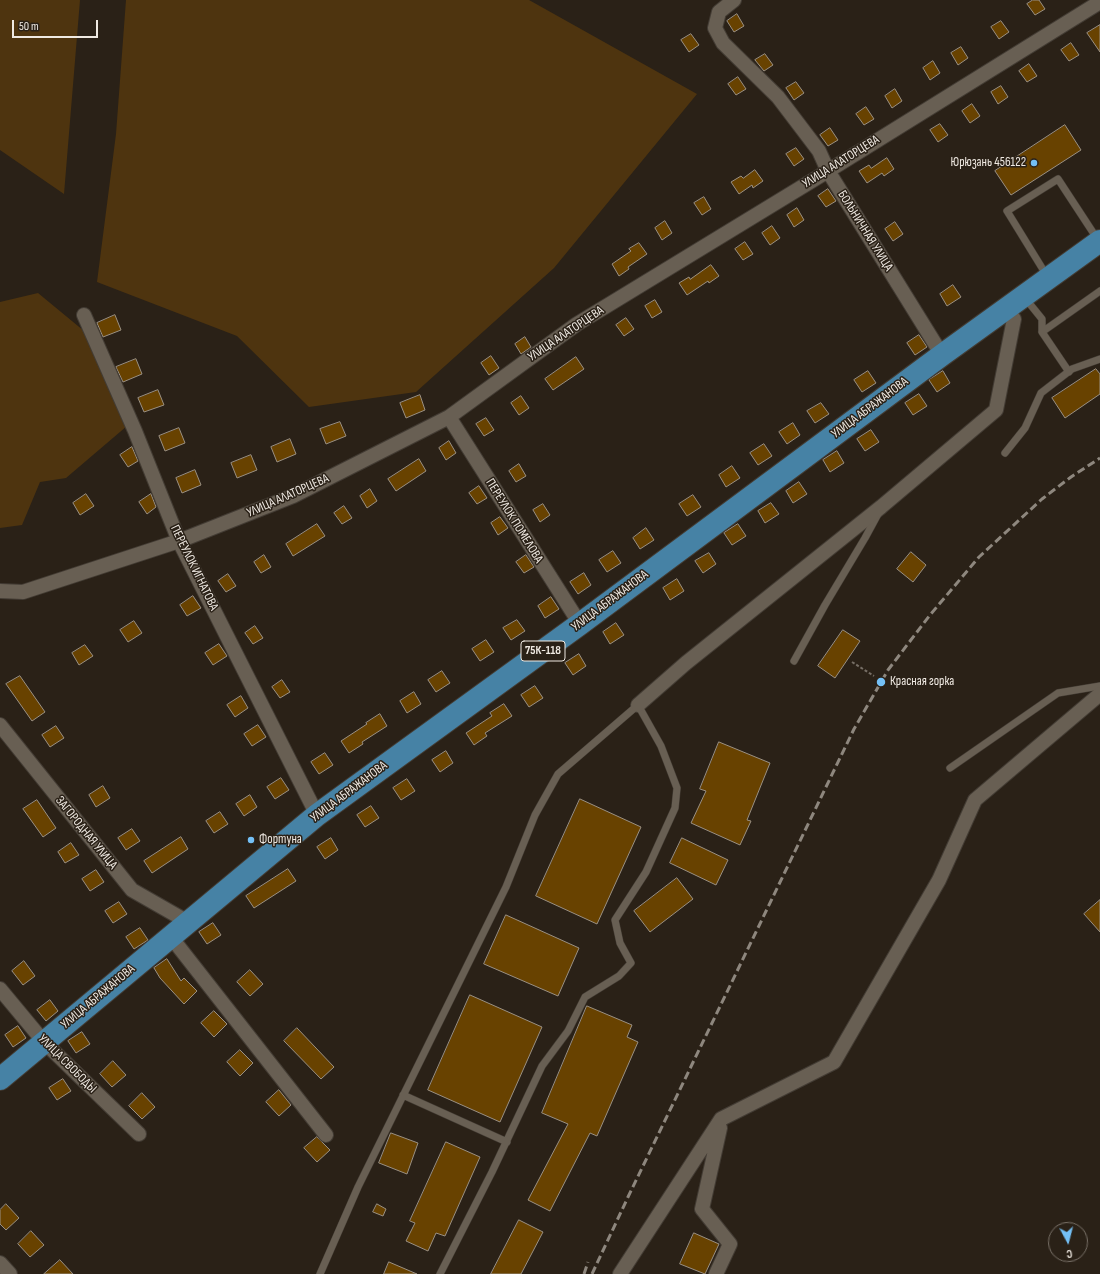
<!DOCTYPE html>
<meta charset="utf-8">
<style>
body{margin:0}
#map{position:relative;width:1100px;height:1274px;overflow:hidden;background:#2a2117;font-family:"Sofia Sans Condensed",sans-serif}
canvas{display:block}
.north{position:absolute;left:1048px;top:1222px;width:40px;height:40px;box-sizing:border-box;background:#2a2117;border:1px solid #797168;border-radius:50%;rotate:173deg;font-size:11px;font-weight:700;line-height:16px;text-align:center;color:#efe9e2}
.north::after{content:'';display:block;margin:auto;width:14px;height:18px;background:#74c0f6;clip-path:polygon(50% 0,100% 100%,50% 72%,0 100%)}
.scale{position:absolute;left:12px;top:20px;width:86px;height:18px;box-sizing:border-box;border:2px solid #efe9e2;border-top:0;padding-left:5px;font-size:12px;line-height:14px;white-space:nowrap;color:#efe9e2;-webkit-text-stroke:3px #2a2117;paint-order:stroke}
</style>
<div id="map">
<canvas width="1100" height="1274"></canvas>
<div class="north">С</div>
<div class="scale">50 m</div>
</div>
<script>
const ctx = document.querySelector('canvas').getContext('2d');
ctx.lineJoin = 'round';
function fill(path, color) { ctx.fillStyle = color; ctx.fill(path, 'evenodd'); }
function stroke(path, color, width, dash) { ctx.strokeStyle = color; ctx.lineWidth = width; ctx.lineCap = dash ? 'butt' : 'round'; ctx.setLineDash(dash || []); ctx.stroke(path); }
function write(font, color, halo, rows, align = 'center') {
  ctx.font = font + ' "Sofia Sans Condensed",sans-serif'; ctx.lineWidth = 3; ctx.setLineDash([]); ctx.textBaseline = 'middle'; ctx.strokeStyle = halo; ctx.fillStyle = color; for (const [text, x, y, turn = 0] of rows) {
    ctx.save(); ctx.translate(x, y); ctx.rotate((+turn || 0) * Math.PI / 180); ctx.textAlign = isNaN(turn) ? turn : align; if (halo) ctx.strokeText(text, 0, 0); ctx.fillText(text, 0, 0); ctx.restore();
  }
}
fill(new Path2D(`
 M0,0H80L64,194L0,150Z
 M126,0H529L697,94L554,268L416,392L309,407L237,336L97,282L116,134Z
 M38,293L101,345L127,426L66,478L40,482L22,525L0,528V302Z`), '#4e340f');
const building = new Path2D(`
 M1033,0H1039L1045,9L1035,15L1027,4Z
 M737,14L744,26L734,32L727,21Z
 M1001,21L1009,32L999,39L991,27Z
 M1100,25V52L1087,33Z
 M691,34L699,45L689,52L681,40Z
 M1071,43L1079,55L1069,61L1061,50Z
 M961,47L968,58L958,65L951,53Z
 M765,54L773,65L764,71L755,60Z
 M933,61L940,73L930,80L923,68Z
 M1029,64L1037,76L1027,82L1019,71Z
 M738,77L746,89L736,95L728,84Z
 M796,82L804,93L794,100L786,88Z
 M1001,86L1008,97L998,104L991,92Z
 M895,89L902,101L892,108L885,96Z
 M972,104L980,116L970,123L962,111Z
 M866,107L874,119L864,125L856,114Z
 M940,124L948,135L938,142L930,130Z
 M1065,125L1081,150L1011,195L995,171Z
 M830,128L838,140L828,146L820,135Z
 M796,148L804,159L794,166L786,154Z
 M887,158L894,169L884,176L882,173L867,183L859,171L869,165L871,168Z
 M755,170L763,181L753,188L752,185L739,194L731,182L741,176L743,178Z
 M828,189L836,201L826,207L818,196Z
 M704,197L711,209L702,215L694,203Z
 M797,208L804,220L794,227L787,215Z
 M665,221L672,233L662,240L655,228Z
 M895,222L903,234L893,241L885,229Z
 M772,226L780,238L770,245L762,233Z
 M745,242L753,254L743,260L735,249Z
 M639,243L647,254L628,267L629,269L619,276L612,264L631,251L629,249Z
 M711,265L719,276L709,283L708,281L687,295L679,283L689,277L690,279Z
 M953,285L961,297L947,306L940,294Z
 M655,300L662,312L652,318L645,306Z
 M115,315L121,330L103,337L97,323Z
 M626,318L634,329L624,336L616,325Z
 M919,335L927,347L915,355L907,343Z
 M525,337L531,347L521,354L515,344Z
 M491,356L499,368L489,375L481,363Z
 M576,357L584,369L553,390L545,379Z
 M136,359L142,374L123,382L116,367Z
 M1096,369L1100,374V394L1065,418L1052,398Z
 M868,371L876,383L862,392L854,380Z
 M943,371L950,383L937,392L929,380Z
 M158,390L164,405L144,412L138,398Z
 M919,394L927,406L913,415L905,403Z
 M420,395L425,410L406,418L400,403Z
 M521,396L529,408L519,415L511,403Z
 M821,403L829,414L815,423L807,411Z
 M486,418L494,430L484,436L476,424Z
 M340,422L346,436L326,444L320,429Z
 M793,423L800,435L787,444L779,432Z
 M179,428L185,443L165,451L159,436Z
 M871,430L879,442L865,451L857,439Z
 M290,439L296,454L277,462L271,447Z
 M449,441L456,453L446,460L439,448Z
 M764,444L772,456L758,465L750,453Z
 M132,447L138,461L128,467L120,455Z
 M837,451L844,463L830,472L823,460Z
 M251,455L257,470L237,478L231,463Z
 M419,459L426,471L396,491L388,479Z
 M519,464L526,476L516,482L509,471Z
 M732,466L740,478L726,487L719,475Z
 M195,470L201,485L182,493L176,478Z
 M799,482L807,494L793,503L786,491Z
 M479,486L487,498L477,504L469,493Z
 M370,489L377,501L367,508L360,496Z
 M86,494L94,506L80,515L73,503Z
 M151,494L156,507L147,514L139,502Z
 M693,495L701,507L687,516L679,504Z
 M771,503L779,514L765,523L758,511Z
 M543,504L550,515L540,522L533,510Z
 M344,506L352,518L342,524L334,513Z
 M500,517L508,528L498,535L491,523Z
 M317,524L325,536L293,556L286,544Z
 M738,524L746,536L732,545L724,533Z
 M646,528L654,540L640,549L633,538Z
 M613,551L621,563L607,572L599,560Z
 M911,552L926,565L913,582L897,569Z
 M709,553L716,564L703,573L695,561Z
 M264,555L271,567L261,573L254,562Z
 M526,555L534,567L524,573L516,562Z
 M584,573L591,585L578,594L570,582Z
 M228,574L236,586L226,592L218,581Z
 M677,579L684,591L670,600L663,588Z
 M193,596L201,608L187,616L180,605Z
 M551,597L559,609L545,618L538,606Z
 M517,620L525,631L511,640L503,628Z
 M134,621L142,633L128,642L120,630Z
 M616,623L624,635L610,644L603,632Z
 M255,626L263,638L253,644L245,633Z
 M843,630L860,641L835,678L818,666Z
 M486,640L494,652L480,661L472,649Z
 M219,644L227,656L213,665L205,653Z
 M85,645L93,656L79,665L72,653Z
 M579,654L586,666L573,675L565,663Z
 M442,671L450,683L436,692L428,680Z
 M20,676L45,712L32,721L6,684Z
 M282,680L290,692L280,698L272,687Z
 M535,686L543,698L529,707L521,695Z
 M414,692L421,704L407,713L400,701Z
 M241,696L248,708L235,717L227,705Z
 M504,704L512,716L485,733L487,736L474,745L466,733L492,716L490,713Z
 M380,714L387,726L362,742L363,744L349,753L341,741L367,724L366,723Z
 M258,725L266,737L252,746L244,734Z
 M56,726L64,738L50,747L42,735Z
 M719,742L770,763L747,820L751,821L740,845L691,823L706,791L700,789Z
 M446,751L453,763L440,772L432,760Z
 M325,753L333,765L319,774L311,762Z
 M281,778L289,790L275,799L267,787Z
 M407,779L415,791L401,800L393,788Z
 M103,786L110,798L96,807L89,795Z
 M250,795L257,807L244,816L236,804Z
 M580,799L641,827L597,924L536,896Z
 M37,800L56,828L43,837L23,809Z
 M371,806L379,818L365,827L357,815Z
 M220,812L228,824L214,833L206,821Z
 M132,829L140,841L126,850L118,838Z
 M181,837L188,849L152,873L144,861Z
 M331,838L338,850L325,859L317,847Z
 M682,838L728,860L716,885L670,863Z
 M71,843L79,855L65,863L58,852Z
 M288,869L296,881L254,908L246,896Z
 M96,870L104,882L90,891L82,879Z
 M677,878L693,899L650,932L634,911Z
 M1100,900V932L1084,914Z
 M119,902L127,914L113,923L105,911Z
 M506,915L579,948L558,996L484,964Z
 M213,923L221,935L207,944L199,932Z
 M140,928L148,940L134,949L126,937Z
 M167,959L181,981L184,978L197,991L184,1004L160,978L154,968Z
 M24,961L35,976L23,985L12,971Z
 M250,970L263,984L250,996L237,982Z
 M470,995L542,1027L500,1122L428,1090Z
 M50,1000L58,1011L46,1021L37,1010Z
 M587,1006L632,1025L627,1037L638,1042L597,1136L590,1133L550,1211L528,1200L568,1124L542,1113Z
 M214,1011L227,1024L214,1037L201,1023Z
 M18,1026L26,1038L13,1047L5,1035Z
 M297,1028L334,1067L321,1079L284,1041Z
 M82,1032L90,1044L76,1053L68,1041Z
 M240,1050L253,1063L240,1076L227,1062Z
 M113,1061L126,1075L112,1087L100,1074Z
 M63,1079L71,1091L57,1100L49,1088Z
 M279,1090L291,1105L279,1116L266,1102Z
 M142,1093L155,1107L142,1119L129,1106Z
 M391,1133L418,1143L407,1174L379,1163Z
 M317,1137L330,1150L317,1162L304,1148Z
 M446,1142L480,1157L445,1236L436,1233L428,1251L406,1241L415,1223L410,1221Z
 M6,1204L19,1218L6,1230L0,1224V1210Z
 M377,1204L386,1209L383,1216L373,1212Z
 M519,1220L543,1232L521,1274H491Z
 M31,1231L44,1245L30,1257L18,1244Z
 M694,1233L719,1244L705,1274L680,1264Z
 M60,1260L73,1274H44Z
 M389,1262L417,1274H384Z`);
fill(building, '#684200');
stroke(building, '#9a9083', 1);
const service = new Path2D(`
 M1047,276L1007,211L1058,179L1098,240
 M1025,298L1042,319V332L1069,372
 M1042,332L1100,291
 M1005,453L1025,428L1041,393L1072,369L1100,359
 M794,661L825,605L865,538L878,514
 M950,768L1058,693L1100,686
 M403,1095L507,1142
 M320,1274L358,1187L506,887L535,815L558,774L638,705L661,746L677,788L675,808L646,872L615,920L620,943L631,963L619,976L585,997L568,1031L542,1066L492,1172L440,1274`);
const minor = new Path2D(`
 M734,0L719,12L715,28L723,43L778,97L819,151L828,171L942,355
 M84,315L135,431L179,541L317,815
 M449,417L580,624
 M0,591L23,592L179,541L293,496L449,417L577,324L828,171L1100,2
 M638,705L686,663L881,507L996,410L1014,319L1006,308
 M0,725L132,890L188,922
 M171,937L326,1135
 M0,989L44,1042L139,1134
 M0,1263L10,1274
 M620,1274L721,1119L834,1062L939,880L975,800L1100,694
 M716,1274L730,1244L702,1209L720,1128`);
const primary = new Path2D(`
 M0,1079L317,815L580,624L942,355L1100,241`);
stroke(service, '#433c34', 8);
stroke(minor, '#433c34', 16);
stroke(primary, '#433c34', 24);
stroke(new Path2D(`
 M852,662L874,676`), '#766e65', 2, [3, 2]);
stroke(service, '#685f53', 7);
stroke(minor, '#685f53', 14);
stroke(primary, '#4682a5', 22);
stroke(new Path2D(`
 M584,1274L588,1262
 M592,1274L628,1197L854,729L888,670L930,615L979,557L1042,499L1071,477L1100,458`), '#8e877e', 3, [8, 4]);
for (const [x, y, r, color] of [
 [1034,163,4,"#74c0f6"],
 [881,682,5,"#74c0f6"],
 [251,840,4,"#74c0f6"]
]) { const dot = new Path2D(); dot.arc(x, y, r, 0, 2 * Math.PI); ctx.fillStyle = color; ctx.fill(dot); stroke(dot, '#2a2117', 1.5); }
for (const [x, y, w] of [
 [543,651,44]
]) { const box = new Path2D(); box.roundRect(x - w / 2, y - 10, w, 20, 3); ctx.fillStyle = '#2a2117'; ctx.fill(box); stroke(box, '#efe9e2', 1); }
write('bold 12px', '#efe9e2', null, [
 ["75К-118",543,651]
]);
write('13px', '#efe9e2', '#2a2117', [
 ["УЛИЦА АЛАТОРЦЕВА",841,162,-32],
 ["БОЛЬНИЧНАЯ УЛИЦА",865,231,58],
 ["УЛИЦА АЛАТОРЦЕВА",566,334,-34],
 ["УЛИЦА АБРАЖАНОВА",870,408,-37],
 ["УЛИЦА АЛАТОРЦЕВА",288,496,-24],
 ["ПЕРЕУЛОК ПОМЕЛОВА",514,521,58],
 ["ПЕРЕУЛОК ИГНАТОВА",194,568,64],
 ["УЛИЦА АБРАЖАНОВА",610,601,-37],
 ["УЛИЦА АБРАЖАНОВА",349,792,-37],
 ["ЗАГОРОДНАЯ УЛИЦА",86,833,51],
 ["УЛИЦА АБРАЖАНОВА",98,997,-40],
 ["УЛИЦА СВОБОДЫ",67,1064,45]
]);
write('13px', '#efe9e2', '#2a2117', [
 ["Юрюзань 456122",1026,163,"right"],
 ["Красная горка",890,682],
 ["Фортуна",259,840]
], 'left');
</script>
